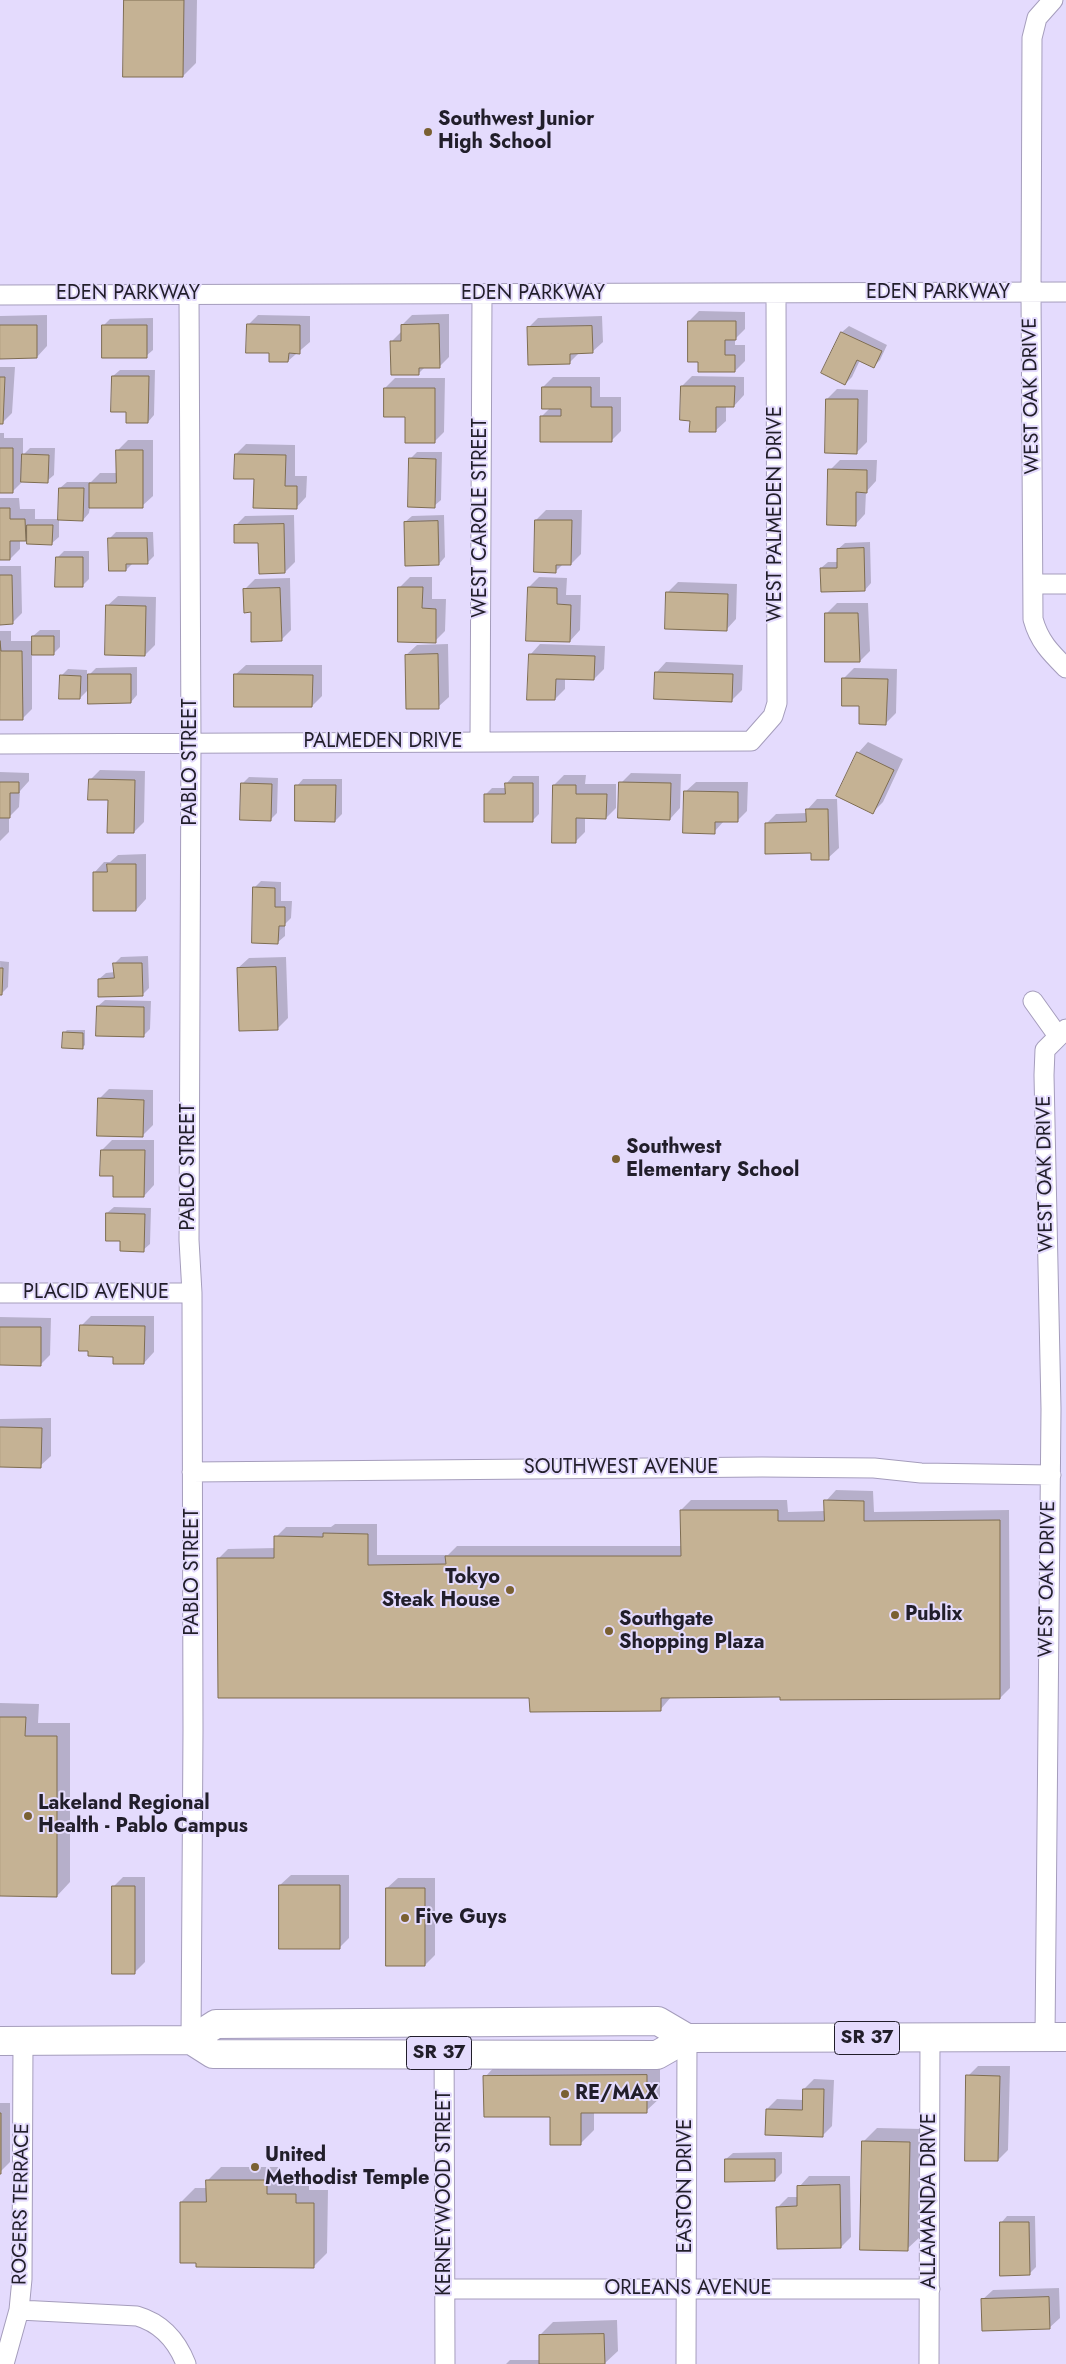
<!DOCTYPE html>
<style>
body{margin:0}
canvas{display:block;background:#e4dbfd}
</style>
<canvas width="1066" height="2364"></canvas>
<script>
const ctx = document.querySelector('canvas').getContext('2d');
ctx.lineJoin = 'round';
function fill(path, color) { ctx.fillStyle = color; ctx.fill(path, 'evenodd'); }
function stroke(path, color, width, dash) { ctx.strokeStyle = color; ctx.lineWidth = width; ctx.lineCap = dash ? 'butt' : 'round'; ctx.setLineDash(dash || []); ctx.stroke(path); }
function write(font, color, halo, rows, align = 'center') {
  ctx.font = font + ' Jost,sans-serif'; ctx.lineWidth = 4; ctx.setLineDash([]); ctx.textBaseline = 'middle'; ctx.strokeStyle = halo; ctx.fillStyle = color; for (const [text, x, y, turn = 0] of rows) {
    ctx.save(); ctx.translate(x, y); ctx.rotate((+turn || 0) * Math.PI / 180); ctx.textAlign = isNaN(turn) ? turn : align; if (halo) ctx.strokeText(text, 0, 0); ctx.fillText(text, 0, 0); ctx.restore();
  }
}
fill(new Path2D(`
 M125,0H197L196,63L183,76Z
 M699,311L745,312V329L735,339V345H745V361L735,371L700,361L689,321Z
 M449,314V357L439,367H425L419,373L391,342L402,331V325L412,315Z
 M47,315V346L37,357H0V316Z
 M258,315L310,316V342L288,361L270,352L248,325Z
 M602,316L603,342L592,352H580L569,363L528,328L538,318Z
 M153,318V350L146,356L103,326L110,319Z
 M849,326L887,345L880,360L873,367L860,360L852,377L845,384L823,373L842,332Z
 M0,367H15L12,413L2,423H0Z
 M120,370H155L154,415L148,422L127,411L113,376Z
 M692,376L744,377V395L734,406L726,405V421L715,431L691,419L682,386Z
 M553,377H600V397H621V431L611,441L541,417L550,408L543,387Z
 M395,378H445L444,432L434,442L407,416L385,388Z
 M837,389L868,390L867,442L857,452L827,399Z
 M0,433H4V438H23V455L30,448H55L54,475L47,481L22,482L12,492H0Z
 M128,440H153V496L142,506H90L89,513L83,520L59,519V537L52,543L28,536L25,540H20V549L10,559H0V498H19L20,509H35V519H59L60,488L67,482H91L100,473H118V450Z
 M246,444L295,445V476H307L306,497L296,508L255,478L236,454Z
 M417,452H442L441,500L434,506L410,459Z
 M840,460H877L876,481L866,492L865,514L855,525L830,470Z
 M546,510H582L581,554L571,564H563L556,571L536,520Z
 M294,515L295,562L285,572L259,542L235,526L245,516Z
 M444,515L445,557L439,564L405,522L412,516Z
 M116,532H153L154,556L147,563H133L126,570L109,539Z
 M870,542L871,583L865,590L821,568L828,562H838V549L845,543Z
 M64,551H89V579L82,586L57,558Z
 M0,566H21L22,613L12,623H0Z
 M410,577H432V599H446L445,631L435,641L400,587Z
 M539,577L567,578L566,595H581L580,630L570,641L529,587Z
 M290,578L291,630L281,640L252,611L244,590L255,579Z
 M678,582L737,584L736,619L726,630L667,593Z
 M118,596L156,597L155,645L145,655L107,606Z
 M837,603H868L870,651L860,661L826,614Z
 M40,630H60V647L53,654H32V709L22,719L0,708V631H11V641H33V636Z
 M448,644L449,697L438,707L406,655L417,645Z
 M540,644L605,646L604,669L594,679L565,678V689L555,699L530,655Z
 M666,662L743,665L742,690L732,700L656,673Z
 M246,665H322V696L312,706L235,675Z
 M137,667V695L131,702L89,679H87V691L80,698L61,676L68,669L87,670V677L96,668Z
 M854,668L897,669L896,713L886,723L861,705L844,678Z
 M868,742L903,759L883,802L873,812L858,753Z
 M100,770L145,771L144,822L134,832L109,799L90,780Z
 M0,772L29,773V781L20,791L19,807L9,817V832L0,841Z
 M631,773L681,774L680,808L670,819L621,783Z
 M564,775H586L585,784H616V808L606,818L585,817V832L575,842L554,785Z
 M513,776H539V814L532,821L486,794L492,788H507V783Z
 M249,777L278,778L277,813L271,819L242,784Z
 M303,779H342V814L335,821L297,786Z
 M696,782H748L747,811L737,821H724L714,832L685,792Z
 M817,799H837L839,848L828,858L766,824L776,814L807,813V810Z
 M146,854V899L136,910L94,873L104,862H110L118,855Z
 M261,881L281,882V901H292L291,918L285,924V936L278,942L254,888Z
 M148,956L149,988L142,995L99,979L106,973L115,972L114,964L121,957Z
 M286,957L288,1018L277,1029L238,968L249,958Z
 M0,961L9,962L8,987L1,994Z
 M105,1000L151,1001L150,1029L143,1036L98,1006Z
 M67,1030H85V1045L82,1048L64,1033Z
 M109,1089L153,1090V1125L143,1135L99,1099Z
 M112,1140H154V1185L144,1196L114,1175L102,1150Z
 M114,1207L151,1208L150,1244L143,1250L122,1240L107,1213Z
 M91,1316H154V1352L144,1363L89,1350L81,1326Z
 M0,1317L51,1318L50,1355L40,1365L0,1364Z
 M51,1418V1456L40,1466H0V1419Z
 M836,1490L873,1491L874,1512L1009,1510L1010,1688L1000,1698L781,1696L671,1697L660,1710L531,1697L218,1559L228,1549L276,1548V1537L286,1527H331L335,1524H377V1555H448L457,1546H682L681,1510L691,1500H787L788,1512L825,1511L826,1501Z
 M0,1703L39,1704L38,1723H70V1882L57,1896L0,1895Z
 M291,1875H349V1938L339,1948L280,1885Z
 M123,1877H145V1962L134,1973L113,1887Z
 M398,1878H435V1955L425,1965L387,1888Z
 M660,2062V2098L646,2111L594,2112V2130L580,2144L551,2115L485,2077L498,2063Z
 M978,2066H1010L1008,2150L998,2160L968,2076Z
 M814,2079L834,2080L832,2126L822,2136L767,2109L777,2099L803,2100L804,2089Z
 M0,2103H10V2162L0,2172Z
 M877,2128L923,2129L921,2236L907,2249L864,2141Z
 M782,2152V2173L775,2180L726,2159L733,2153Z
 M221,2167H280V2181H309V2190H328L327,2253L314,2266L181,2202L195,2188H207V2181Z
 M809,2176H850L851,2237L841,2247L778,2207L788,2197H799V2187Z
 M1007,2216H1035L1036,2267L1029,2274L1001,2223Z
 M1059,2288L1060,2318L1049,2328L982,2300L993,2290Z
 M617,2320L618,2351L604,2364H506L510,2360H540V2335L553,2322Z`), '#0003');
const building = new Path2D(`
 M124,0H184L183,77H123Z
 M688,321H736V340H725V355H735V372H698V362H688Z
 M247,324L300,325V354L289,353L288,362H269V353H246Z
 M439,324L440,368H419V375H391L390,341H401V325Z
 M0,325H37V358L0,359Z
 M102,325H147V358H102Z
 M592,326L593,353L570,354V364L528,365L527,327Z
 M841,332L882,351L874,368L857,360L845,385L821,373Z
 M112,376H149L148,423H126V412H111Z
 M0,377H5L3,424H0Z
 M681,386H735L734,407H716V432H689L690,421L680,420Z
 M542,387H591V407H612V442H540V416H561V409H542Z
 M384,388H435V443H405V417H384Z
 M826,399H858L857,454L825,453Z
 M0,448H13V493H0Z
 M116,450H143V508H89V483H116Z
 M22,454L49,455L48,483L21,482Z
 M235,454L286,455L285,486H297V509L253,508L254,479H234Z
 M409,458L436,459L435,508L408,507Z
 M828,469L867,470V493L856,492V526L827,525Z
 M59,488H84L83,521L58,520Z
 M0,508H10V519H25L26,541H10V560H0Z
 M535,520H572L571,565H556V573L534,572Z
 M438,521L439,565L405,566L404,522Z
 M284,524L285,573L259,574L258,543H234V525Z
 M27,525H53L52,545L27,544Z
 M108,538H147L148,564H126V571H109Z
 M864,548L865,591L821,592L820,568H837V549Z
 M56,557H83V587H55Z
 M0,575H12L13,624L0,625Z
 M398,587H423L422,608L436,609V643L398,642Z
 M528,587L557,588V604L571,605L570,642L526,641Z
 M280,588L282,641L251,642V612L244,613L243,589Z
 M666,592L728,594L727,631L665,629Z
 M106,605L146,606L145,656L105,655Z
 M825,613H858L860,662H825Z
 M32,636H54V655H32Z
 M0,641L1,651H22L23,720H0Z
 M438,654L439,709H406L405,655Z
 M529,654L595,656L594,680L556,679L555,700H527Z
 M655,672L733,674L732,702L654,699Z
 M88,674H131V703L88,704Z
 M234,674L313,675L312,707H234Z
 M60,675L81,676L80,699H59Z
 M842,678L888,679L886,725L859,724V706H842Z
 M857,752L894,770L873,814L836,796Z
 M89,779L135,780L134,833H107L108,800H88Z
 M0,782H19V793H10V818H0Z
 M619,782L671,783L670,820L618,818Z
 M241,783L272,784L271,821L240,820Z
 M505,783H533V822H484V794H505Z
 M295,785H336L335,822L295,821Z
 M553,785H576V794H607L606,819L576,818V843H552Z
 M684,791L738,792V822H715V834L683,833Z
 M806,809H828L829,860H811V853L765,854V823L806,822Z
 M107,864H136V911H93V872H107Z
 M253,887L275,888V907H285V926H279L278,944L252,943Z
 M113,963H142L143,996L98,997V979L114,978Z
 M276,967L278,1030L239,1031L237,968Z
 M0,968H3L2,995H0Z
 M97,1006L144,1007V1037L96,1036Z
 M63,1032L83,1033V1049L62,1048Z
 M98,1098L144,1100L143,1137L97,1136Z
 M101,1150H145L144,1197H113V1176H100Z
 M106,1213L145,1214L144,1252L120,1251V1241H106Z
 M80,1325L145,1326L144,1364H113V1357L88,1356V1351H79Z
 M0,1327H41V1366L0,1365Z
 M0,1427L42,1428L41,1468L0,1467Z
 M824,1500L864,1501V1521L1000,1520V1699L780,1700V1697L661,1698V1711L530,1712L529,1698H218L217,1558H274V1536L323,1537V1533L368,1534V1565L446,1564L445,1556H681L680,1510H778V1521H824Z
 M0,1717H26L25,1736H57V1897L0,1896Z
 M279,1885H340V1949H279Z
 M112,1886H135V1974H112Z
 M386,1888H425V1966H386Z
 M647,2075V2113H581V2145H550V2117H484L483,2076Z
 M966,2075L1000,2076L998,2161H965Z
 M803,2089H824L823,2137L765,2135L766,2109L802,2110Z
 M0,2113H1V2174H0Z
 M862,2141L910,2142L908,2251L860,2250Z
 M725,2159H775V2181L725,2182Z
 M206,2180H267V2194H296V2203H314V2268L196,2267V2263H180V2202H206Z
 M840,2185L841,2248L777,2249L776,2207L797,2206V2186Z
 M1000,2222H1029L1030,2275L1000,2276Z
 M1049,2297L1050,2329L982,2331L981,2299Z
 M604,2334L605,2364H539V2335Z`);
fill(building, '#c5b294');
stroke(building, '#7e6d51', 1);
const minor = new Path2D(`
 M1053,0L1037,18L1032,38L1031,293L1033,619C1039,641 1050,652 1066,668
 M189,294L191,743L189,1240L192,1293L193,1730L191,2040
 M0,295L1066,292
 M1033,584H1066
 M480,741L482,294
 M0,744L751,741L773,716L777,703L776,294
 M1033,1001L1058,1036
 M0,1293H192
 M192,1472L762,1467L874,1468L921,1473L1051,1475
 M444,2022L445,2364
 M1045,2037L1051,1409L1044,1075L1045,1050L1066,1029
 M446,2289H930
 M19,2310L137,2316C161,2323 177,2341 186,2364
 M4,2364L19,2310L22,2279L23,2041
 M686,2364L687,2038
 M929,2364L930,2038`);
const primary = new Path2D(`
 M191,2040L216,2024L658,2021L687,2038
 M0,2041L191,2040L213,2054L657,2055L687,2038L1066,2037`);
stroke(minor, '#a59dbc', 21);
stroke(primary, '#a59dbc', 30);
stroke(minor, '#fff', 19);
stroke(primary, '#fff', 28);
for (const [x, y, r, color] of [
 [428,132,5,"#7a6032"],
 [616,1159,5,"#7a6032"],
 [510,1590,5,"#7a6032"],
 [895,1615,5,"#7a6032"],
 [609,1631,5,"#7a6032"],
 [28,1816,5,"#7a6032"],
 [405,1918,5,"#7a6032"],
 [565,2094,5,"#7a6032"],
 [255,2167,5,"#7a6032"]
]) { const dot = new Path2D(); dot.arc(x, y, r, 0, 2 * Math.PI); ctx.fillStyle = color; ctx.fill(dot); stroke(dot, '#e4dbfd', 2); }
for (const [x, y, w] of [
 [867,2038,65],
 [439,2053,65]
]) { const box = new Path2D(); box.roundRect(x - w / 2, y - 16.5, w, 33, 4); ctx.fillStyle = '#e4dbfd'; ctx.fill(box); stroke(box, '#211e2a', 1); }
write('bold 19px', '#211e2a', null, [
 ["SR 37",867,2038],
 ["SR 37",439,2053]
]);
write('bold 20px', '#211e2a', '#e4dbfd', [
 ["Southwest Junior",438,120],
 ["High School",438,143],
 ["Southwest",626,1148],
 ["Elementary School",626,1171],
 ["Tokyo",500,1578,"right"],
 ["Steak House",500,1601,"right"],
 ["Publix",905,1615],
 ["Southgate",619,1620],
 ["Shopping Plaza",619,1643],
 ["Lakeland Regional",38,1804],
 ["Health - Pablo Campus",38,1827],
 ["Five Guys",415,1918],
 ["RE/MAX",575,2094],
 ["United",265,2156],
 ["Methodist Temple",265,2179]
], 'left');
write('20px', '#211e2a', '#e4dbfd', [
 ["EDEN PARKWAY",938,293],
 ["EDEN PARKWAY",128,294],
 ["EDEN PARKWAY",533,294],
 ["WEST OAK DRIVE",1032,396,-91],
 ["WEST PALMEDEN DRIVE",776,514,-90],
 ["WEST CAROLE STREET",481,518,-90],
 ["PALMEDEN DRIVE",383,742],
 ["PABLO STREET",191,762,-90],
 ["PABLO STREET",189,1167,-90],
 ["WEST OAK DRIVE",1046,1174,-91],
 ["PLACID AVENUE",96,1293],
 ["SOUTHWEST AVENUE",621,1468],
 ["PABLO STREET",193,1572,-90],
 ["WEST OAK DRIVE",1048,1579,-89],
 ["EASTON DRIVE",686,2186,-90],
 ["KERNEYWOOD STREET",445,2193,-90],
 ["ALLAMANDA DRIVE",930,2201,-90],
 ["ROGERS TERRACE",22,2204,-89],
 ["ORLEANS AVENUE",688,2289]
]);
</script>
